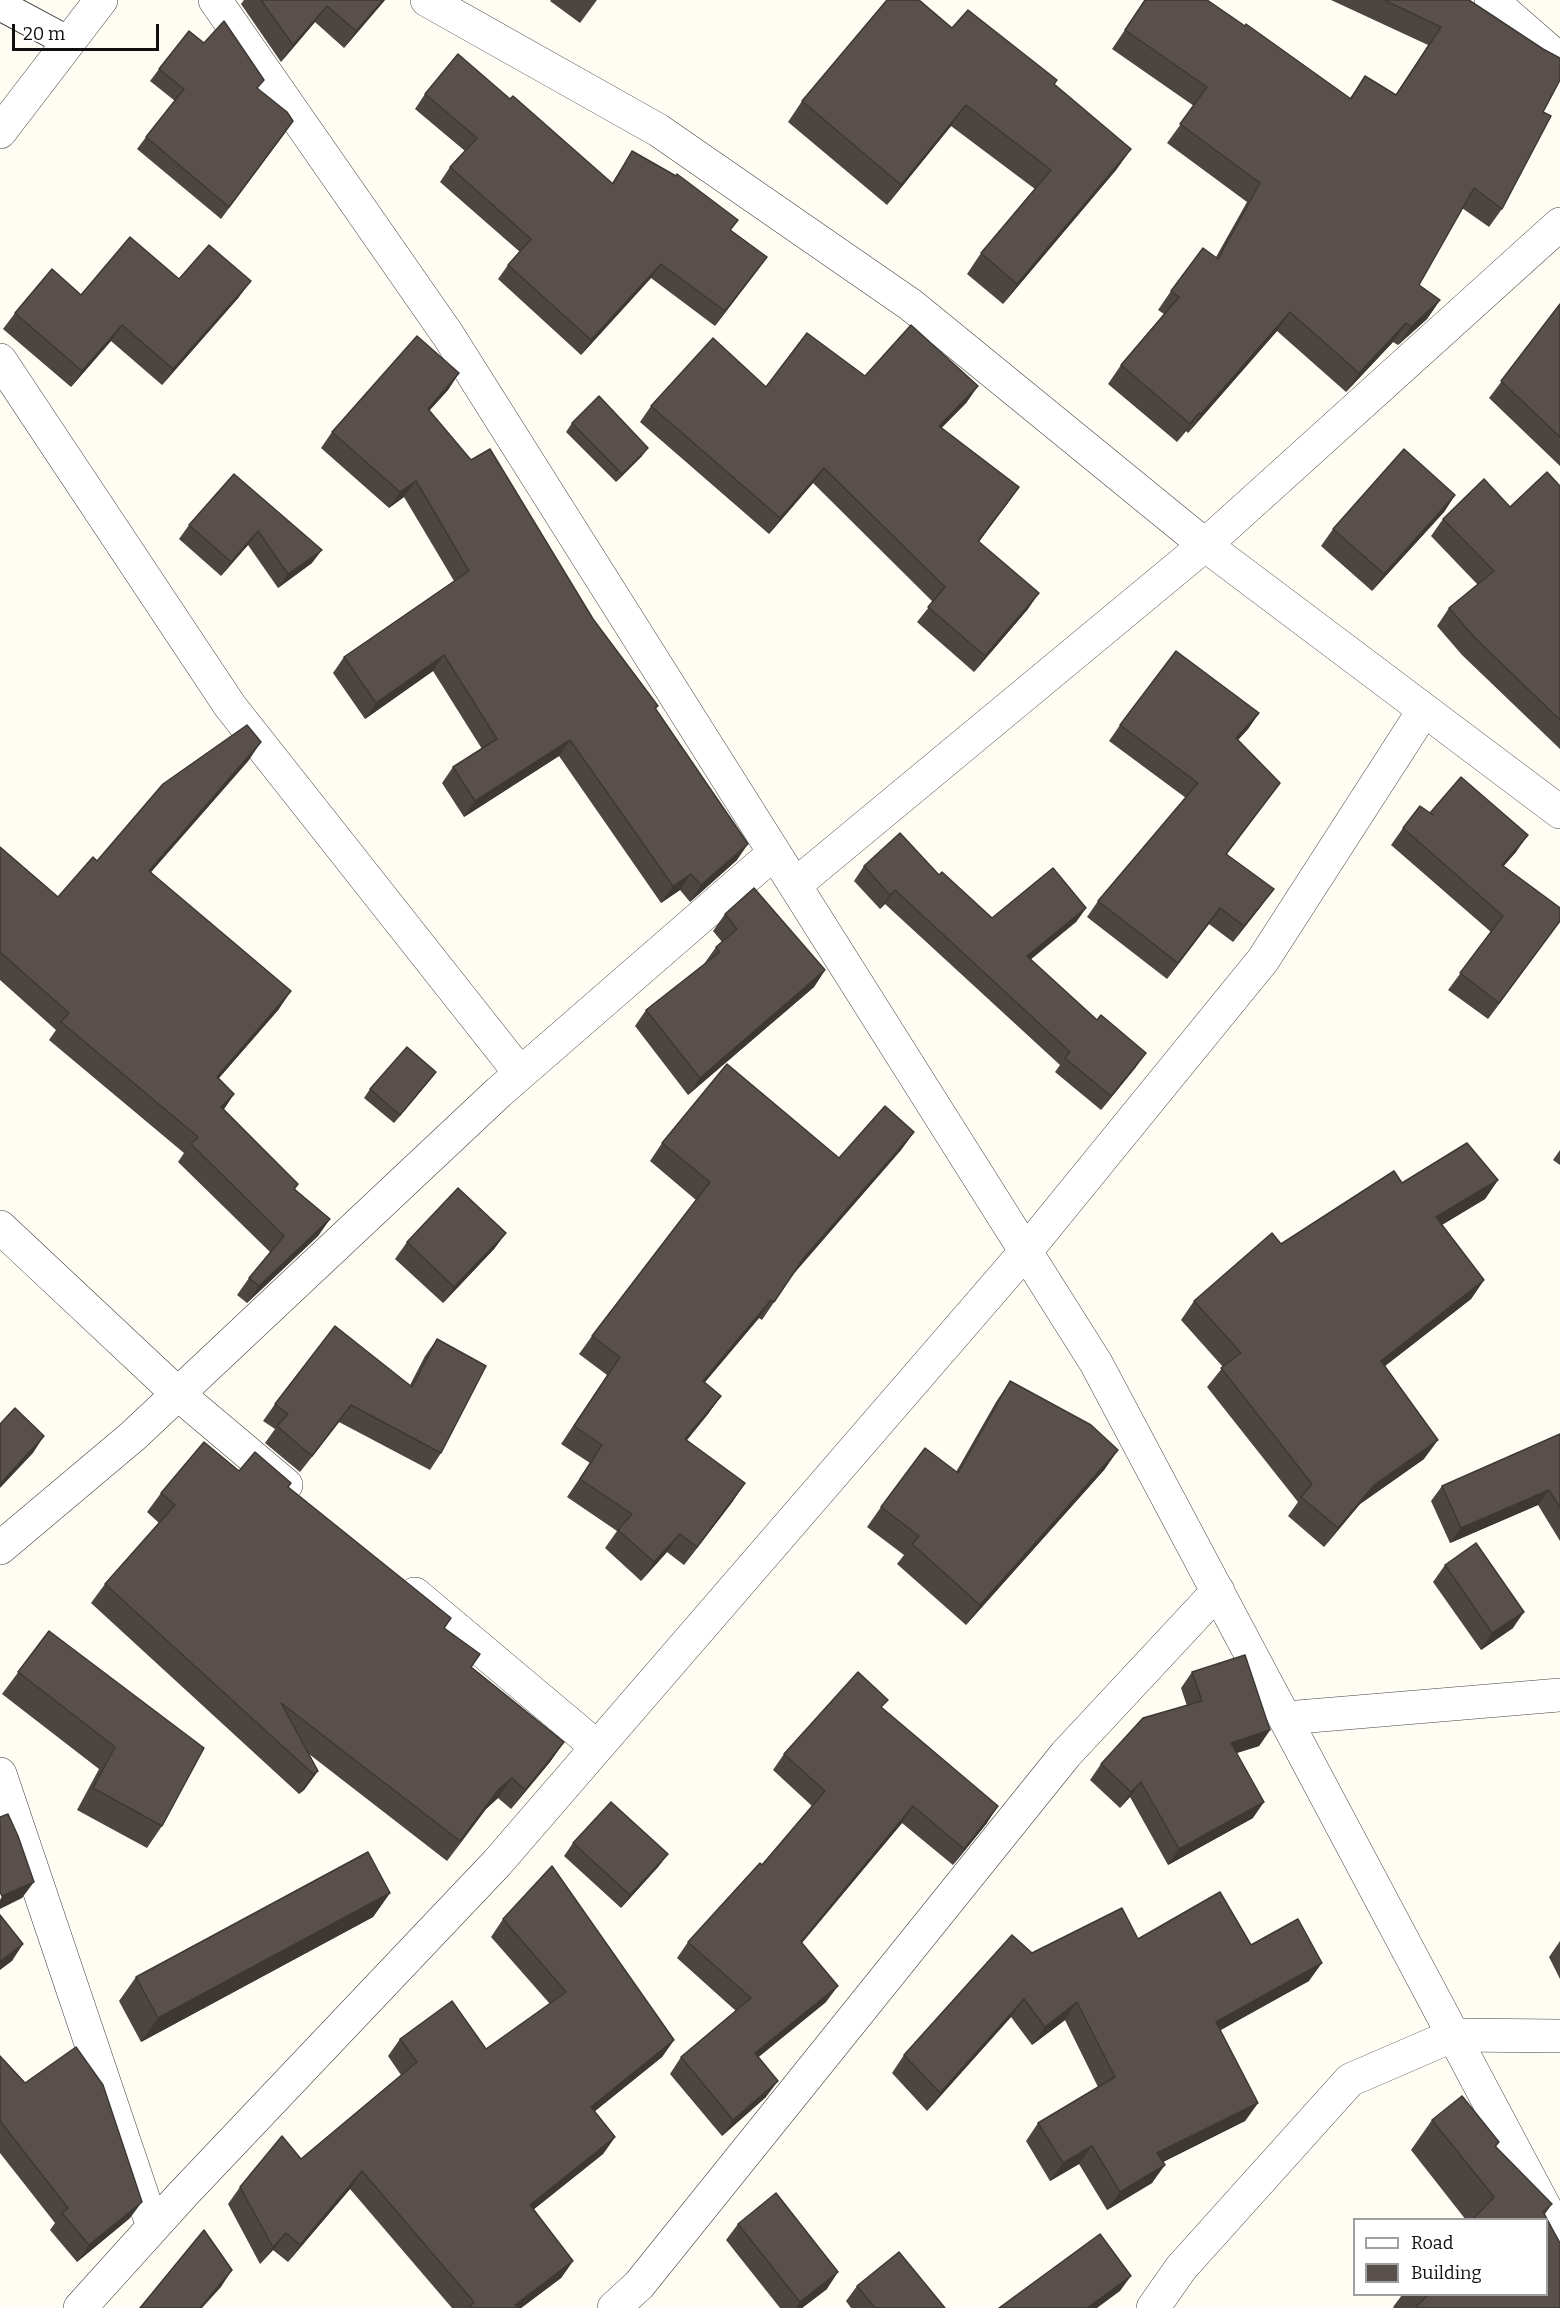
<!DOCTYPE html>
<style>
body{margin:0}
#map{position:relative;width:1560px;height:2308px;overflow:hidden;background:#fffcf3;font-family:Bitter,serif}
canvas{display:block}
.legend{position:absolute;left:1353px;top:2218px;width:195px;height:78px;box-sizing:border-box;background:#fff;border:2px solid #9f9f9f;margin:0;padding:8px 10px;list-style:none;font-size:18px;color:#101010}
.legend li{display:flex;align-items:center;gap:12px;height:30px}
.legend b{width:30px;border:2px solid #9f9f9f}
.scale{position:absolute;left:12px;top:24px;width:147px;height:27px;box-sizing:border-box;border:3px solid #101010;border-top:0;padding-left:8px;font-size:18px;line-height:21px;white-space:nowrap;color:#101010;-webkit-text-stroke:4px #fff;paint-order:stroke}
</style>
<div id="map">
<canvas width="1560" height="2308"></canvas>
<ul class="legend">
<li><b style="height:8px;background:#fff"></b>Road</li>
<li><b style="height:16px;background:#59504c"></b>Building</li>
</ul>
<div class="scale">20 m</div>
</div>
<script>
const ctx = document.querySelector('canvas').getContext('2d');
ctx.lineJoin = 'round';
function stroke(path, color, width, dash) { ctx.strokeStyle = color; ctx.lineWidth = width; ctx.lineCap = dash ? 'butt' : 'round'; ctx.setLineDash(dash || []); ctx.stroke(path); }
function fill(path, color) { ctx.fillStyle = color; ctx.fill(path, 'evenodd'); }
const service = new Path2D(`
 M0,5L69,42`);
const minor = new Path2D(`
 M215,0L448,335L1096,1363L1560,2236
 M427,0L658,130L911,305L1205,545L1560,812
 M1491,0L1560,60
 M0,132L101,0
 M0,360L230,706L520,1073
 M795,885L1205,545L1560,224
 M0,1227L178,1394L286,1485
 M0,1548L133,1436L499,1092L774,853
 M415,1594L597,1747
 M1286,1718L1560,1695
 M0,1774L153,2227
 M80,2308L183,2194L497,1863L1026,1251L1263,960L1424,710
 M614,2308L639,2285L1066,1754L1218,1591`);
const tertiary = new Path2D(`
 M1153,2308L1181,2268L1350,2080L1454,2035L1560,2036`);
stroke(service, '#434343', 32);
stroke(minor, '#434343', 34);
stroke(tertiary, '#434343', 34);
stroke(service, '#fff', 30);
stroke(minor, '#fff', 33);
stroke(tertiary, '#fff', 33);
fill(new Path2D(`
 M244,0H385L344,48L315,22L281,62L241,4Z
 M551,0H597L580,23L550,1Z
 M1145,0L1350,98L1365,76L1396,95L1428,45L1331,0H1469L1543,112L1502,209L1489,227L1462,208L1419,285L1440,300L1427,319L1398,345L1393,342L1346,392L1277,331L1188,433L1186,431L1177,442L1108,384L1121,365L1164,314L1158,310L1171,291L1216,257L1247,202L1167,143L1194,106L1112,49Z
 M952,28L1054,85L1131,149L1116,170L1003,304L967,274L981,253L1035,189L951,126L887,205L788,122L802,101Z
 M159,69L258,89L285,133L221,219L137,149L146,137L175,101L150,81Z
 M425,94L510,99L612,183L632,151L731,230L767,257L715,326L651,278L581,355L498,279L508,265L520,252L440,182L450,167L465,151L415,109Z
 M179,279L239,297L162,385L111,341L71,387L3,329L15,313L81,295Z
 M1560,304V466L1489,398Z
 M459,373L448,390L429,411L593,619L658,706L656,709L737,860L690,902L680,890L661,903L559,756L464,817L442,783L453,767L482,749L433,671L365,719L333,673L344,657L454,581L404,497L389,508L321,448L332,432Z
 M865,376L967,402L941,428L1019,487L979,542L1028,609L974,672L917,622L933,602L813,483L769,534L640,422L651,406L766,387Z
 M572,423L642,456L616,482L566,432Z
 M234,474L312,563L278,588L248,545L221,576L179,539L189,525Z
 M1560,486V749L1462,655L1437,626L1449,608L1478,585L1431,536L1443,519L1510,507Z
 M1455,495L1444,512L1372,591L1321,546L1333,529Z
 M1259,713L1248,729L1238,740L1280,783L1227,854L1262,905L1233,942L1209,924L1167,979L1087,917L1098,901L1186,798L1109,741L1120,725Z
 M249,760L151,872L279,1009L219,1078L234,1094L224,1109L298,1184L295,1189L330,1219L318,1236L247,1303L237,1295L249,1278L270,1252L178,1162L184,1153L49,1040L56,1030L0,980V847L58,897L97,861Z
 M1430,813L1516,852L1503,866L1560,921L1488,1019L1448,990L1491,932L1391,845L1403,828Z
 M864,866L939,875L992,918L1086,908L1076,922L1030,959L1136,1067L1101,1110L1055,1072L1060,1065L885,904L880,909L854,881Z
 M725,914L825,970L814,987L688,1095L635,1026L646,1010L704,964L716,947L722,942L713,931Z
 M430,1080L394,1123L364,1098L370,1089Z
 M914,1132L901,1150L793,1274L762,1320L759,1318L704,1383L721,1396L708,1414L687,1440L733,1501L684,1565L667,1552L641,1581L605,1548L617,1531L567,1497L590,1463L561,1444L607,1375L579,1354L592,1336L696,1200L650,1161L662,1143L839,1158Z
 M1560,1150V1165L1553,1160Z
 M1498,1180L1485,1199L1442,1225L1484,1280L1471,1299L1385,1366L1424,1459L1360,1504L1324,1547L1288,1516L1298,1502L1207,1387L1223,1367L1181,1320L1194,1301L1281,1244L1402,1183Z
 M506,1233L494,1249L443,1303L395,1259L407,1242Z
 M437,1339L441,1453L430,1470L339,1422L300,1472L265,1443L275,1429L263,1421L275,1404L410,1385L425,1356Z
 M1010,1381L1118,1450L1104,1470L966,1625L897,1564L904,1555L867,1527L881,1507L956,1472L996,1402Z
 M1560,1434V1541L1538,1505L1450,1543L1431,1501L1442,1486Z
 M239,1471L288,1487L451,1618L444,1628L471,1667L564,1742L550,1762L511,1809L498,1798L486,1809L447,1861L309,1754L318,1771L304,1790L299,1794L91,1603L105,1584L159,1523L147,1512L161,1493Z
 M1445,1565L1513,1628L1481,1650L1433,1582Z
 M49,1631L162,1826L147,1848L77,1810L99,1769L2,1694Z
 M1192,1672L1270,1730L1259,1746L1237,1753L1253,1818L1168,1865L1130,1797L1120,1808L1090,1780L1101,1764L1187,1706L1181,1688Z
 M882,1708L987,1823L953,1865L902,1823L802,1943L826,2002L758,2057L766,2097L722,2136L670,2074L681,2057L736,2011L677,1958L688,1942L762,1865L812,1806L773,1770L784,1754Z
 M573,1843L668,1854L658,1867L621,1908L564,1856Z
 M390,1893L373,1917L141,2042L119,2001L136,1977Z
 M503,1919L674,2040L662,2057L595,2111L615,2137L603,2154L534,2209L573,2261L561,2278L521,2308H452L350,2189L288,2262L273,2250L260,2264L228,2204L240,2187L301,2159L401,2075L388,2056L400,2039L486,2049L550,2004L491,1937Z
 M1138,1939L1251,1945L1309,1981L1220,2030L1258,2103L1245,2121L1163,2162L1152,2183L1107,2210L1079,2164L1050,2181L1026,2141L1038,2123L1098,2087L1065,2020L1032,2045L1011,2017L927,2111L892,2073L904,2055L1032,1953Z
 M1560,1941V1979L1549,1957Z
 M0,2056L25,2083L130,2218L77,2262L50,2230L55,2223L0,2153Z
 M1462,2096L1499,2142L1496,2147L1552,2204L1545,2214L1560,2243V2308H1394L1393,2307L1402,2295H1546V2220H1466L1411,2150L1432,2120Z
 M738,2224L827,2289L802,2308H780L726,2240Z
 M857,2286L945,2308H851L846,2301Z`), '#4d4541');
fill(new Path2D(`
 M383,0H385L344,48L356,31Z
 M327,6L315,22L281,62L293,45Z
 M966,105L951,126L887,205L901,185Z
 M1131,149L1116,170L1003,304L1017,284Z
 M767,257L757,271L715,326L725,311Z
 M661,264L651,278L581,355L591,340Z
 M251,281L239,297L162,385L173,369Z
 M1440,300L1427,319L1398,345L1411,327Z
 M1290,312L1277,331L1188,433L1201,414Z
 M1406,323L1393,342L1346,392L1359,373Z
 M122,325L111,341L71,387L82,371Z
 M459,373L448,390L416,425L428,409Z
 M978,386L967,402L928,442L939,426Z
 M1199,413L1186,431L1177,442L1190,424Z
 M648,448L642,456L616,482L622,474Z
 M824,468L813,483L769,534L780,518Z
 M416,481L404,497L389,508L400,492Z
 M1019,487L1008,503L967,557L978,541Z
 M1455,495L1444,512L1372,591L1384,574Z
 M258,531L248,545L221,576L231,562Z
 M322,550L312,563L278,588L288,574Z
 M1039,593L1028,609L974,672L985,656Z
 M444,655L433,671L365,719L376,703Z
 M1259,713L1248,729L1225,754L1236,738Z
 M570,740L559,756L464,817L475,801Z
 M261,742L249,760L137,888L149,871Z
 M1528,835L1516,852L1490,882L1502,865Z
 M748,844L737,860L690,902L701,885Z
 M691,874L680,890L661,903L673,886Z
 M1274,889L1262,905L1233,942L1244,926Z
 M895,890L885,904L880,909L890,895Z
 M1086,908L1076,922L1017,971L1027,956Z
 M1220,908L1209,924L1167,979L1178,963Z
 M1560,921L1488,1019L1499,1003Z
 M825,970L814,987L688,1095L700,1078Z
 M291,991L279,1009L205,1094L217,1077Z
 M1146,1053L1136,1067L1101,1110L1111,1096Z
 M436,1072L430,1080L394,1123L400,1115Z
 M234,1094L222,1112L221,1107Z
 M914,1132L901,1150L791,1277L803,1259Z
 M1498,1180L1485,1199L1423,1236L1436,1217Z
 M330,1219L318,1236L247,1303L259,1286Z
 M506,1233L494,1249L443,1303L454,1287Z
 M1484,1280L1471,1299L1367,1380L1381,1361Z
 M771,1300L759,1318L690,1400L703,1381Z
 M721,1396L708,1414L673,1457L685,1439Z
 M351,1405L339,1422L300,1472L312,1456Z
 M44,1436L33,1453L0,1488V1484Z
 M1438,1440L1424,1459L1360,1504L1324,1547L1338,1528L1374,1485Z
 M1118,1450L1104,1470L966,1625L980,1605Z
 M745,1483L733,1501L684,1565L697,1547Z
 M1549,1490L1538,1505L1450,1543L1461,1528Z
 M680,1534L667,1552L641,1581L654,1562Z
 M1524,1612L1513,1628L1481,1650L1492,1633Z
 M1270,1730L1259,1746L1220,1758L1231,1743Z
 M564,1742L550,1762L511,1809L525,1790Z
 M318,1771L304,1790L299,1794L313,1774Z
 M512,1778L498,1798L486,1809L447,1861L499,1789Z
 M1141,1782L1130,1797L1120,1808L1131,1792Z
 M1264,1802L1253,1818L1168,1865L1179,1849Z
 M913,1806L902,1823L789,1958L801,1942Z
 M998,1806L987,1823L953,1865L964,1849Z
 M668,1854L658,1867L621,1908L630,1895Z
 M34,1882L22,1898L0,1909V1900L2,1896Z
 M390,1893L373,1917L141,2042L158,2018Z
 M23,1944L12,1961L0,1970V1962Z
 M1322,1963L1309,1981L1203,2040L1216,2022Z
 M838,1986L826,2002L744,2069L755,2053Z
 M1024,1999L1011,2017L927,2111L940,2093Z
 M1077,2002L1065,2020L1032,2045L1045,2027Z
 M674,2040L662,2057L579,2124L591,2107Z
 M778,2081L766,2097L722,2136L733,2120Z
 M1258,2103L1245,2121L1145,2171L1157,2153Z
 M615,2137L603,2154L518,2222L530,2205Z
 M1092,2146L1079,2164L1050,2181L1063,2163Z
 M1165,2165L1152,2183L1107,2210L1120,2192Z
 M362,2171L350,2189L288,2262L300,2245Z
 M142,2202L130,2218L77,2262L89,2245Z
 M286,2233L273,2250L260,2264L273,2247Z
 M573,2261L561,2278L521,2308H513L515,2305Z
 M232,2270L221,2287L202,2308H200Z
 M838,2272L827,2289L802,2308H796L800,2302Z
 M1131,2276L1120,2291L1097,2308H1087Z`), '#3e3835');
const building = new Path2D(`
 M261,0H383L356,31L327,6L293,45Z
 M887,0H919L952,28L968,10L1057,80L1054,84L1131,149L1017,284L981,253L1051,170L966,105L901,185L802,101Z
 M1145,0H1207L1245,26L1246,24L1351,99L1365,76L1396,95L1441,27L1384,0H1469L1543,49L1560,58V80L1543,112L1551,116L1502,209L1474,188L1419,285L1440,300L1411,327L1406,323L1359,373L1290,312L1201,414L1199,413L1190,424L1121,365L1179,297L1171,291L1203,248L1218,259L1260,183L1180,124L1207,87L1125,30Z
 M224,21L264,80L257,88L287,112L293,121L229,207L146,137L184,89L159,69L189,31L204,43Z
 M458,54L510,99L513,96L613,184L632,151L676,176L677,174L738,220L730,230L767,257L725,311L661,264L591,340L508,265L531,239L450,167L477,138L425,94Z
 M130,237L179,279L209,245L251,281L173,369L122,325L82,371L15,313L52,269L81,295Z
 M1560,304V437L1501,381Z
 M911,325L978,386L939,426L1019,487L978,541L1039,593L985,656L928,607L945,587L824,468L780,518L651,406L713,338L766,387L807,333L865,376Z
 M417,336L459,373L428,409L471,460L490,449L593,619L658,706L655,708L748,844L701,885L691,874L673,886L570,740L475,801L453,767L497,739L444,655L376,703L344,657L469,571L416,481L400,492L332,432Z
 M599,396L648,448L622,474L572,423Z
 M1404,449L1455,495L1384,574L1333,529Z
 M1547,472L1560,486V720L1474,637L1449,608L1494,571L1443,519L1484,479L1510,507Z
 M234,474L322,550L288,574L258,531L231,562L189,525Z
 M1176,651L1259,713L1236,738L1280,783L1226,854L1274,889L1244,926L1220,908L1178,963L1098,901L1198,783L1120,725Z
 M247,725L261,742L149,871L291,991L217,1077L234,1094L221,1107L298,1184L294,1189L330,1219L259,1286L249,1278L284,1236L191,1144L198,1137L61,1022L69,1013L0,952V847L58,897L93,857L97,861L163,784Z
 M1461,777L1528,835L1502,865L1560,908V921L1499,1003L1460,973L1503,916L1403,828L1420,806L1433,815L1430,813Z
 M900,833L939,875L942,872L992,918L1053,868L1086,908L1027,956L1097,1020L1101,1015L1146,1053L1111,1096L1065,1058L1070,1052L895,890L890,895L864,866Z
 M754,888L825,970L700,1078L646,1010L720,952L716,947L737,929L725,914Z
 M407,1047L436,1072L400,1115L370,1089Z
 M727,1064L839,1158L885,1106L914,1132L803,1259L774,1302L771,1300L703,1381L721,1396L685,1439L745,1483L697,1547L680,1534L654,1562L618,1530L632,1514L580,1479L602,1445L574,1426L620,1357L592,1336L710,1182L662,1143Z
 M1467,1143L1498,1180L1436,1217L1484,1280L1381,1361L1438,1440L1374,1485L1338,1528L1301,1497L1312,1484L1221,1368L1241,1353L1194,1301L1272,1233L1281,1244L1394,1171L1402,1183Z
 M458,1188L506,1233L454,1287L407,1242Z
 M335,1326L412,1387L437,1339L486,1366L441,1453L351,1405L312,1456L277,1426L288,1414L275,1404Z
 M1010,1381L1091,1425L1118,1450L980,1605L912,1544L919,1536L881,1507L925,1448L958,1473Z
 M15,1408L44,1436L0,1484V1424Z
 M1560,1434V1508L1549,1490L1461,1528L1442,1486Z
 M204,1442L239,1471L255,1452L291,1483L288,1487L451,1618L444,1628L480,1654L471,1667L564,1742L525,1790L512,1778L499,1789L460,1841L281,1703L318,1771L313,1774L105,1584L175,1505L161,1493Z
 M1476,1543L1524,1612L1492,1633L1445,1565Z
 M49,1631L204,1748L162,1826L93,1788L115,1747L18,1672Z
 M1245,1655L1270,1730L1231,1743L1264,1802L1179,1849L1141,1782L1131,1792L1101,1764L1143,1718L1202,1701L1192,1672Z
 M858,1672L888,1700L881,1707L998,1806L964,1849L913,1806L801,1942L838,1986L755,2053L778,2081L733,2120L681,2057L751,1998L688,1942L760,1863L762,1865L825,1791L784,1754Z
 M611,1802L668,1854L630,1895L573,1843Z
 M8,1814L18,1836L34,1882L2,1896L0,1892V1817Z
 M368,1852L390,1893L158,2018L136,1977Z
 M552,1866L674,2040L591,2107L615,2137L530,2205L573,2261L515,2305L519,2308H469L474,2302L362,2171L300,2245L286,2233L273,2247L240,2187L282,2136L301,2159L417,2062L400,2039L452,2001L486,2049L566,1992L503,1919Z
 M1220,1892L1251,1945L1298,1919L1322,1963L1216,2022L1258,2103L1157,2153L1165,2165L1120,2192L1092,2146L1063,2163L1038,2123L1115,2077L1077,2002L1045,2027L1024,1999L940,2093L904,2055L1012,1935L1032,1953L1122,1908L1138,1939Z
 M0,1915L23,1944L0,1962Z
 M76,2047L103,2085L142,2202L89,2245L62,2213L68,2208L0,2121V2056L25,2083Z
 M1462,2096L1499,2142L1495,2146L1552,2204L1543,2212L1560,2243V2308H1415L1428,2295H1546V2220H1472L1494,2197L1432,2120Z
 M776,2193L838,2272L800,2302L738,2224Z
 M204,2230L232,2270L200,2308H140Z
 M1100,2234L1131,2276L1087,2308H999Z
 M899,2252L945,2308H875L857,2286Z`);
fill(building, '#59504c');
stroke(building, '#3e3835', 1.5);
</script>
